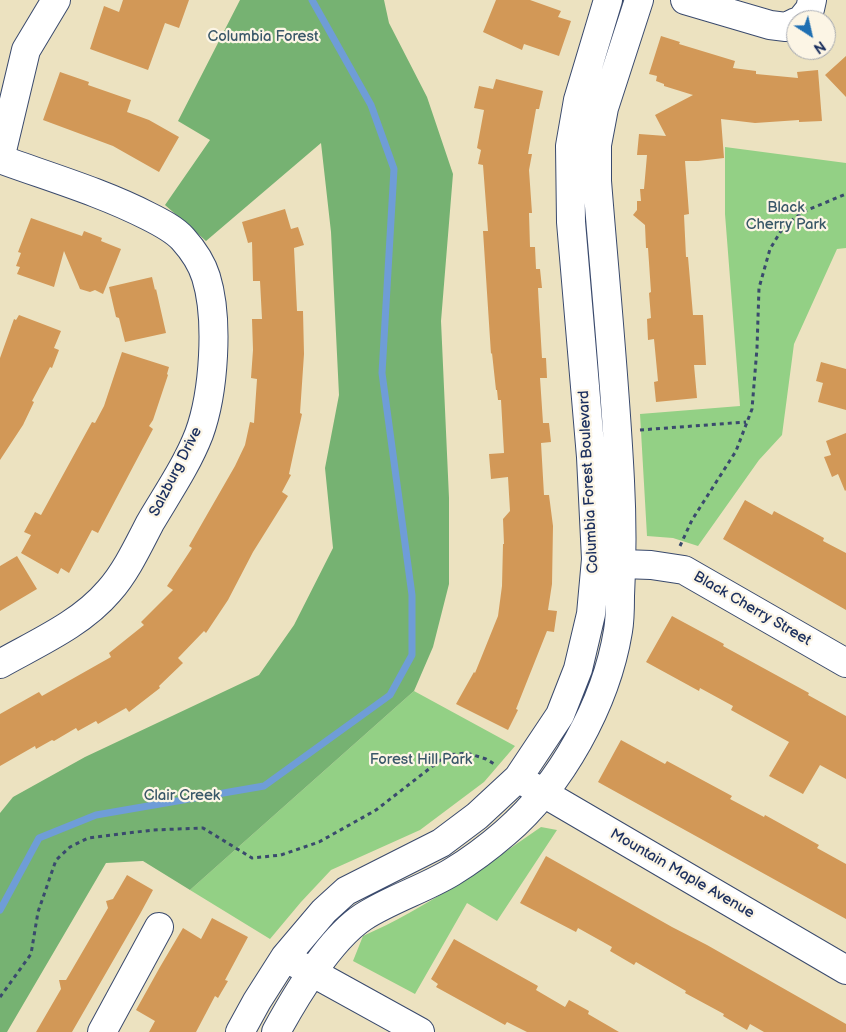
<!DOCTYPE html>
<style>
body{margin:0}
#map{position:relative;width:846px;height:1032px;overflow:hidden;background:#ece2c0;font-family:"Balsamiq Sans",sans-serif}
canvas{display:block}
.north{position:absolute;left:786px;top:10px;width:50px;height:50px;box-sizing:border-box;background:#fcf5e5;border:1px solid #a2a6af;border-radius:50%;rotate:145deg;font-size:14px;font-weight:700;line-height:20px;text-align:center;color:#1b2f5e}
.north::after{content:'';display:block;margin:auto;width:18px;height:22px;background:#1f6fb2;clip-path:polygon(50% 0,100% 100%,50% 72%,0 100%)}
</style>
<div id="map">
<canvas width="846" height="1032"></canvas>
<div class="north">N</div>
</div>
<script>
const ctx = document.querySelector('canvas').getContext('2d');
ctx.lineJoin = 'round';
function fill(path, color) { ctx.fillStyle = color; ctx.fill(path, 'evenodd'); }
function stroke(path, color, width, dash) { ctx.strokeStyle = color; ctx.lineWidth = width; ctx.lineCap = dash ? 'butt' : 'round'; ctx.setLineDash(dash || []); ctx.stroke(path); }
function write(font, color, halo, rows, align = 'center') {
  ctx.font = font + ' "Balsamiq Sans",sans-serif'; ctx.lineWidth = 4.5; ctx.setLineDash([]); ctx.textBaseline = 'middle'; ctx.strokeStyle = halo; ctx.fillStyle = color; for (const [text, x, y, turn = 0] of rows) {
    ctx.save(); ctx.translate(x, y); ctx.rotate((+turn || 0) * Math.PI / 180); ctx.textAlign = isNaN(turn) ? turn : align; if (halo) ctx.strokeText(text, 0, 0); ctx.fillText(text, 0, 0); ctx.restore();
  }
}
fill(new Path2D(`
 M725,147L846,163V248L837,249L794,344L782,435L759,460L698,546L673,538L647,536L640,414L740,406L725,214Z
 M414,691L515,746L484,782L420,830L331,870L301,902L270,939L190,890Z
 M541,827L557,830L497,921L467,903L415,994L353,961L363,936C427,908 483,867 541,827Z`), '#93d085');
fill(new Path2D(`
 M240,0H384L389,23L427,97L453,174L441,321L449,498V584L433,647L414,691L190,890L143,861L106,863L7,1032H0V813L13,797L85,757L259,675L294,625L333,548L325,468L339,395L331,232L321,143L206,241L165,205L210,140L178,121Z`), '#76b272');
stroke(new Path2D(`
 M0,910L39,838L96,815L264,786L390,695L412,655V595L382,373L394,169L371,105L312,0`), '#6f9dd7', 7);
fill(new Path2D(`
 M123,0H189L179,28L165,23L148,70L90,49L104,6L119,12Z
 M496,0H530L561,11L558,17L571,21L559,56L524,44L522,50L483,32Z
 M661,36L680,42L679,44L735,61L733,68L756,71V74L798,78L797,72L818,70L822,121L799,122V120L755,123L721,119L724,158L698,161H685L689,214L684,215L686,257H688L693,315H703L706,365H694L697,398L656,402L654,382L658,381L654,339L648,340L647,319L651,318L649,293L651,292L648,248H646L645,225L633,215L637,210V201H641L640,189H644L647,155H637L639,134L666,136L655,115L693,95L664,86V84L656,81L657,76L649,74Z
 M846,56V97L825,75Z
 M60,72L89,82L88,85L131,100L127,112L149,120L179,137L159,172L113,146L43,120Z
 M496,79L543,91L539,109H536L528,154H532L529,170L532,213H529L530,247H535L536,269H540L542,288H538L539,308L542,358H546L547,378H540L543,423H549L551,442L541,443L544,495H549L553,526L552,584L548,610L557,611L554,632L547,631L516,709L518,710L508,730L456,704L474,672L475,673L498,616L502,586L503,544H504L503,519L510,511L508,477L491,479L489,454L504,453L501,400H498L497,390H496L492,353L491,354L483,231H488L483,165L478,164L481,150L477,148L484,110L474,108L479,86L493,89Z
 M285,209L291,229L298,227L304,245L294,248L297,311H303L304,354L300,413L302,414L289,474L291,475L282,492L288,496L253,552L228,600L206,633L204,631L178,658L183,663L159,686L160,688L129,712L126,708L98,724L96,721L78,731L76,728L54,741L52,740L36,749L35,746L0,766V714L39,692L42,696L111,657L109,653L144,625L141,622L173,590L167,586L192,548L189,546L235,466L245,445L250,422L254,423L257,379L251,378L253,350L252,319H262L260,281H253L252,242L248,243L242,222Z
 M31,218L82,236L84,231L102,238L101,241L121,249L103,294L95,290L90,292L80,289L64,251L54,287L17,274L20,267L16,266L21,253L18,252Z
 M152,277L155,290L156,289L166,333L125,342L119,318L116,317L109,287Z
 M19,315L61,331L54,348L59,350L52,368L50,367L32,401L34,402L23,425L0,460V358L14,319L16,320Z
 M122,352L169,367L167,374L168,375L153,420L149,426L153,429L98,533L92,530L69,573L61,568L58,574L21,553L31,535L24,532L35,512L41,515L92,422L95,423L104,406Z
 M821,362L846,369V410L818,402L823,383L816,381Z
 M846,433V490L845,491L838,474L832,477L824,457L831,455L826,441Z
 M745,500L772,515L774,511L802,526L824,538L823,541L846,553V610L723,539Z
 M17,556L37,589L0,611V566Z
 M672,616L724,644L723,646L809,693L808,695L846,716V779L820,765L803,794L769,776L789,742L731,710L733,706L700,688L699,691L646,662Z
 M621,740L665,764L667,761L732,796L730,799L764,817L765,815L819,845L817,848L846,864V919L598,782Z
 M546,856L672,927L707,945L846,1024V1032H764L750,1024L747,1030L723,1016L724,1014L685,993L686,991L636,962L634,965L610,951L612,947L578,928L576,932L520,903Z
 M127,875L153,890L140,914L72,1032H36L61,989L59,980H66L108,908L106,901L113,899Z
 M212,918L248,937L225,980L228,981L218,998L215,996L196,1032H149L155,1021L136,1010L160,967L183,928L201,939Z
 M454,939L538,986L536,990L565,1007L569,1000L589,1011L588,1014L619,1032H527L507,1022L505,1025L436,987L438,984L431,979Z`), '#d29857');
const minor = new Path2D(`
 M685,0L770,25L786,27L796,22
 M801,20L810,9L812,0
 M0,159C49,177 101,192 148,216C160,222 174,229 183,239C192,249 202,264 206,277C219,319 214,393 199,434C187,465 167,494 150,523C138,546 126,572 109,591C81,624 37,643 0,664
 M0,159L26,50L56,0
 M603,560L622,564L651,565L684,570L846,663
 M528,784L846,970
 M297,964L420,1032
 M102,1032L159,927
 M240,1032L257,1001L285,957L324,911L346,891L441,843L477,816L518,778L560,715L578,669L591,614L596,559L591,457L571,222L570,146L578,100L608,0
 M276,1032C295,997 330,939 363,917C391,899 424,889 452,872C470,861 490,846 505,833C561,785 606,704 618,631C620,620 620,608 620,596C622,558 622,519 620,481C615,381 605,281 597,181V145L604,108L639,0`);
stroke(minor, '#3a4a6d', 30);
stroke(new Path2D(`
 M640,430L746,422
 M680,546L692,520L736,451L752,409L757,348L759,288L770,249L784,226L805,211L846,194
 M0,997L31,954L38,912L56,860L70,847L88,838L153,830L203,828L252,858L281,855L319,842L376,810L447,755L467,753L486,759L496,765`), '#3a4a6d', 3, [4, 4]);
stroke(minor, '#fff', 28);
write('15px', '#395768', '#fcf5e5', [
 ["Columbia Forest",263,37],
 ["Black",786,208],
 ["Cherry Park",786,225],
 ["Forest Hill Park",421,760],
 ["Clair Creek",182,796]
]);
write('15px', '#1b2f5e', '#fcf5e5', [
 ["Salzburg Drive",176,472,-63],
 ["Columbia Forest Boulevard",589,482,-93],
 ["Black Cherry Street",752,609,30],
 ["Mountain Maple Avenue",682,874,30]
]);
</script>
